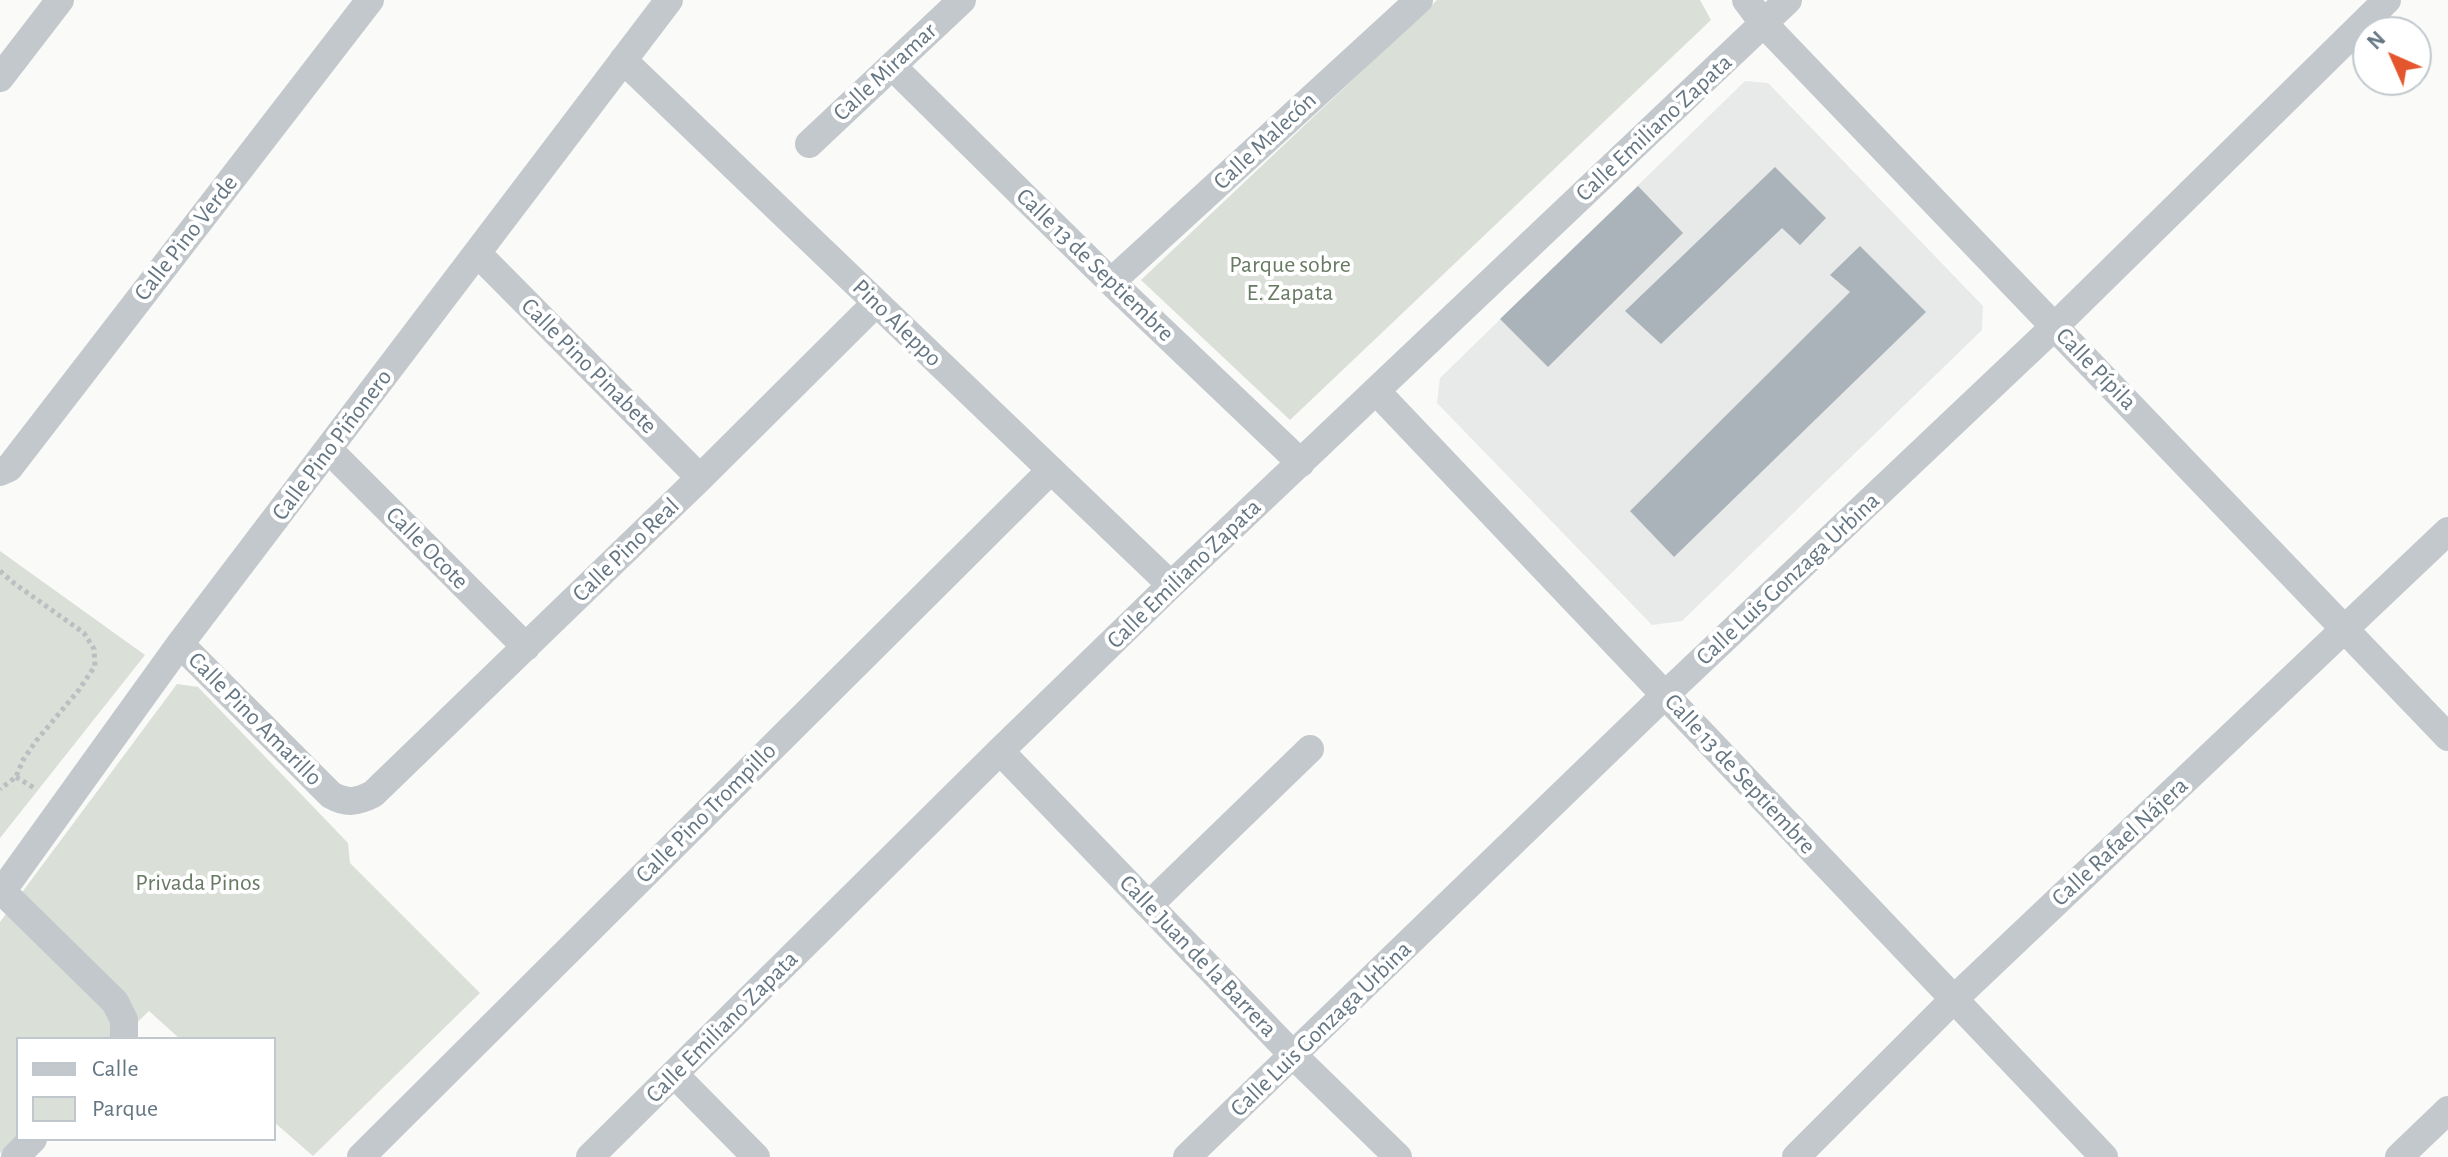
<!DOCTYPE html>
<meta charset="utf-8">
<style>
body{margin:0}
#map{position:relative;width:2448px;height:1157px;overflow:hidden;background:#fafaf8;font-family:"Alegreya Sans",sans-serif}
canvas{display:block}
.legend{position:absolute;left:16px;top:1037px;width:260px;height:104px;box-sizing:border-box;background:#fff;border:2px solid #c1c8cd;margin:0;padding:10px 14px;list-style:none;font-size:24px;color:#657683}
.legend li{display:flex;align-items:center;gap:16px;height:40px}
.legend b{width:40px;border:2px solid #c1c8cd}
.north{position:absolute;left:2352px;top:16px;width:80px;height:80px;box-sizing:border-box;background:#fff;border:2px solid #c1c8cd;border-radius:50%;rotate:315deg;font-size:22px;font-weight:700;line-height:32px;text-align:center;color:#657683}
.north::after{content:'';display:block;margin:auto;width:28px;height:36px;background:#e4572e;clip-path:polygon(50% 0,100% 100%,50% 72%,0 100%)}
</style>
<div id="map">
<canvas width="2448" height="1157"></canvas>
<ul class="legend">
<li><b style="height:10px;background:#c3c8cc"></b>Calle</li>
<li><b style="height:22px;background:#dadfd7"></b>Parque</li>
</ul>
<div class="north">N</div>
</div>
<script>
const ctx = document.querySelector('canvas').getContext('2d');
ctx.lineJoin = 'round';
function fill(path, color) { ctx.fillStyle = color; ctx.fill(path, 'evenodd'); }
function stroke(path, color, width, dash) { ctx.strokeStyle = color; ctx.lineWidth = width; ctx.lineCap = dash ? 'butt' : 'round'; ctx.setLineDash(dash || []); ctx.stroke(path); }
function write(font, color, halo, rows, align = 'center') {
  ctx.font = font + ' "Alegreya Sans",sans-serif'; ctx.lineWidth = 8; ctx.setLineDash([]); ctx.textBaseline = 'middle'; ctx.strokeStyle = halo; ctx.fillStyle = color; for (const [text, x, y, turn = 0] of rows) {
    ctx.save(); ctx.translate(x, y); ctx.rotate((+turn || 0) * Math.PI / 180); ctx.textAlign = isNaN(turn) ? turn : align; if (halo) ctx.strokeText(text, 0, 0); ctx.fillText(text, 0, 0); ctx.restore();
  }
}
fill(new Path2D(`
 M1745,81L1768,83L1983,306L1982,330L1682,621L1652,625L1437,403L1440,378Z`), '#e8e9e9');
fill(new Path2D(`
 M1437,0H1700L1711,20L1290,420L1141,280Z
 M0,551L145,655L0,838Z
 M177,684L198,687L348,843L350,863L480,993L313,1156L274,1122V1039H180L149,1011L120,1039H18V1136L0,1153V922Z`), '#dadfd7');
fill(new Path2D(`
 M1775,167L1826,218L1800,245L1782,228L1661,344L1625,311Z
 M1638,186L1683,233L1548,367L1500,319Z
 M1860,246L1926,312L1674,557L1630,511L1850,292L1830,275Z`), '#aab3b9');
stroke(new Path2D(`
 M0,571L15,584L84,633L94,649L95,666L78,691L36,741L23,760L16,777L0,789
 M16,777L36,789`), '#bbbfc2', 5, [4, 4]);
stroke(new Path2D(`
 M1746,0L1764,24L2448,737
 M623,60L1171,585
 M892,66L1111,282L1301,463
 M0,78L60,0
 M809,144L962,0
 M478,254L700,478
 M1111,282L1419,0
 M1376,391L2104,1157
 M329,450L526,647
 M0,472L9,468L370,0
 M180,644L331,795C347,804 357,802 373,794L700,478L876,303
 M1000,751L1294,1056L1398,1157
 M2,891L115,1002L124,1020V1039
 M0,894L180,644L669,0
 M1149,905L1310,749
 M674,1074L756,1157
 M15,1157L33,1139
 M361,1157L1051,470
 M590,1157L1000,751L1171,585L1788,0
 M1187,1157L1665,695L2055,326L2387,0
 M1796,1157L1953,1000L2448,531
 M2399,1157L2448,1110`), '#c3c8cc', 28);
write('24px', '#657683', '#fff', [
 ["Calle Miramar",885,72,-43],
 ["Calle Emiliano Zapata",1654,128,-43],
 ["Calle Malecón",1265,141,-43],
 ["Calle Pino Verde",186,238,-52],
 ["Calle 13 de Septiembre",1095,265,44],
 ["Pino Aleppo",897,323,44],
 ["Calle Pino Pinabete",589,366,45],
 ["Calle Pípila",2096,369,46],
 ["Calle Pino Piñonero",332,445,-53],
 ["Calle Ocote",427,548,45],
 ["Calle Pino Real",626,550,-44],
 ["Calle Emiliano Zapata",1184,574,-44],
 ["Calle Luis Gonzaga Urbina",1788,579,-43],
 ["Calle Pino Amarillo",255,719,45],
 ["Calle 13 de Septiembre",1740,774,47],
 ["Calle Pino Trompillo",706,813,-45],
 ["Calle Rafael Nájera",2120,842,-43],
 ["Calle Juan de la Barrera",1198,956,46],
 ["Calle Emiliano Zapata",722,1027,-45],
 ["Calle Luis Gonzaga Urbina",1321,1029,-44]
]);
write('24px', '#687a64', '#fff', [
 ["Parque sobre",1290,265],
 ["E. Zapata",1290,293],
 ["Privada Pinos",198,883]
]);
</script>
